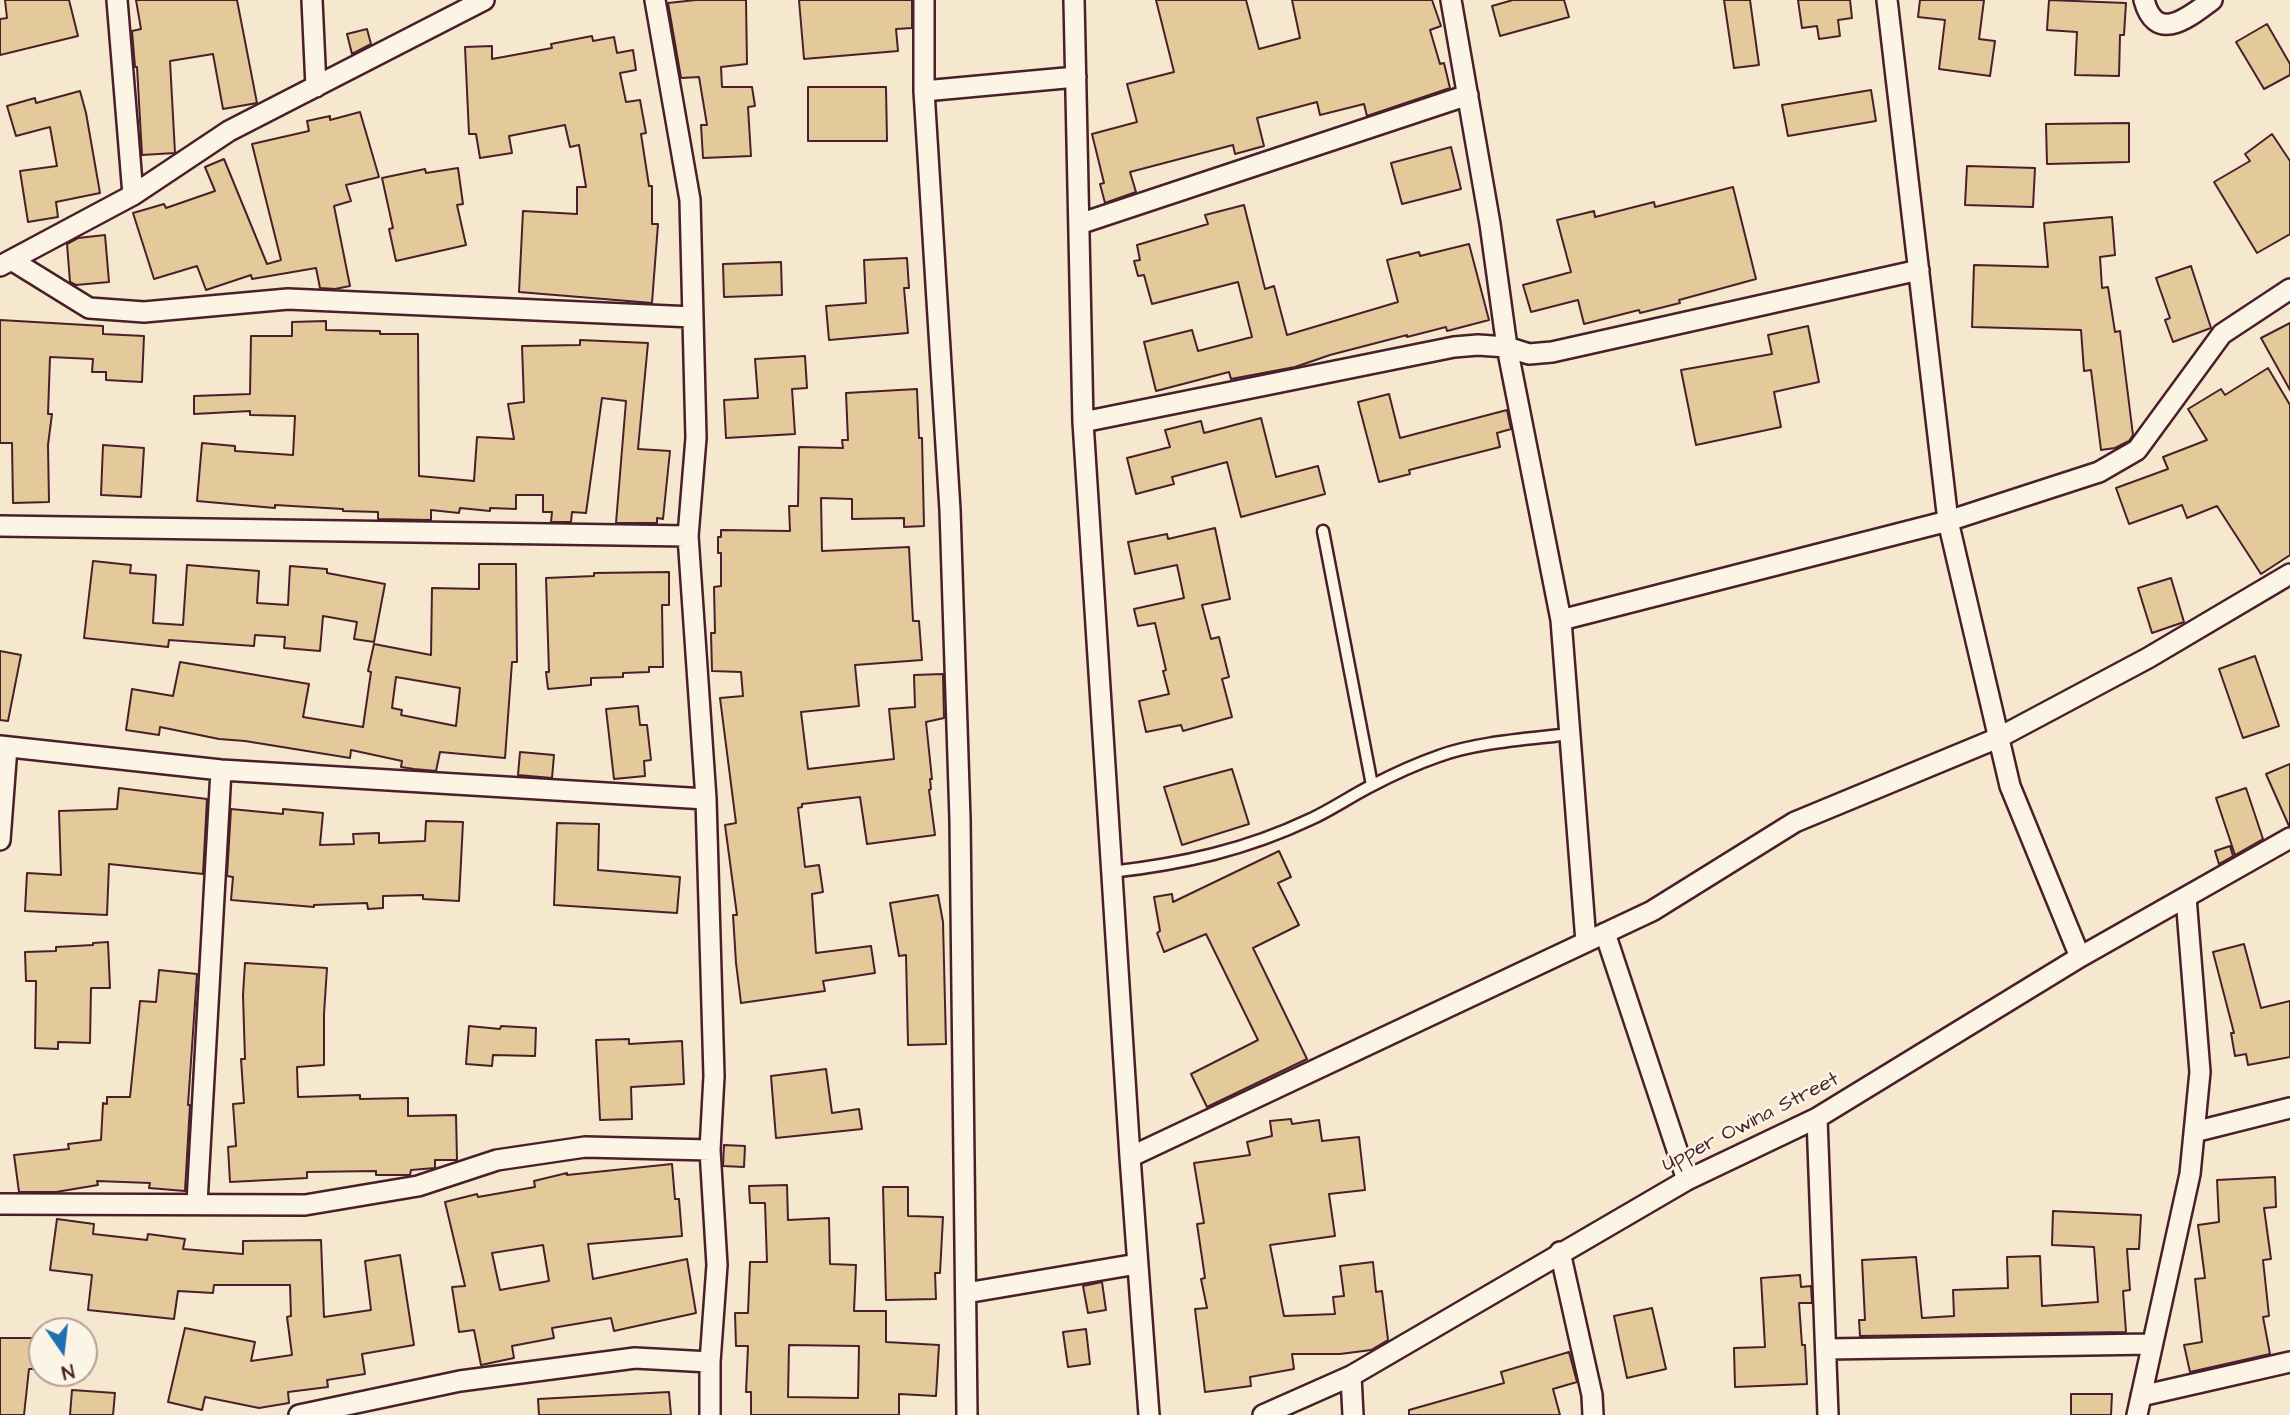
<!DOCTYPE html>
<style>
body{margin:0}
#map{position:relative;width:2290px;height:1415px;overflow:hidden;background:#f5e8ce;font-family:"Architects Daughter",sans-serif}
canvas{display:block}
.north{position:absolute;left:28px;top:1317px;width:70px;height:70px;box-sizing:border-box;background:#fcf5e5;border:2px solid #b59f9b;border-radius:50%;rotate:166deg;font-size:19px;font-weight:700;line-height:28px;text-align:center;color:#4a1f2b}
.north::after{content:'';display:block;margin:auto;width:24px;height:32px;background:#1f6fb2;clip-path:polygon(50% 0,100% 100%,50% 72%,0 100%)}
</style>
<div id="map">
<canvas width="2290" height="1415"></canvas>
<div class="north">N</div>
</div>
<script>
const ctx = document.querySelector('canvas').getContext('2d');
ctx.lineJoin = 'round';
function fill(path, color) { ctx.fillStyle = color; ctx.fill(path, 'evenodd'); }
function stroke(path, color, width, dash) { ctx.strokeStyle = color; ctx.lineWidth = width; ctx.lineCap = dash ? 'butt' : 'round'; ctx.setLineDash(dash || []); ctx.stroke(path); }
function write(font, color, halo, rows, align = 'center') {
  ctx.font = font + ' "Architects Daughter",sans-serif'; ctx.lineWidth = 5; ctx.setLineDash([]); ctx.textBaseline = 'middle'; ctx.strokeStyle = halo; ctx.fillStyle = color; for (const [text, x, y, turn = 0] of rows) {
    ctx.save(); ctx.translate(x, y); ctx.rotate((+turn || 0) * Math.PI / 180); ctx.textAlign = isNaN(turn) ? turn : align; if (halo) ctx.strokeText(text, 0, 0); ctx.fillText(text, 0, 0); ctx.restore();
  }
}
const building = new Path2D(`
 M5,0H69L78,36L0,55V19L7,18Z
 M136,0H237L257,103L223,109L213,54L170,61L175,153L142,155L137,67H135L132,31L141,29Z
 M696,0H746L747,64L721,67L722,87H752L755,106L748,107L751,156L703,158L701,125H707L699,77L681,78L668,3Z
 M799,0H912V28L896,29L898,51L804,59Z
 M1156,0H1246L1259,49L1300,38L1292,0H1432L1441,26L1430,30L1440,64L1444,63L1450,88L1367,116L1364,104L1320,115L1317,102L1257,118L1264,146L1235,154L1233,145L1130,172L1136,192L1105,203L1100,184L1104,183L1092,134L1137,122L1127,84L1174,72Z
 M1513,0H1564L1569,17L1500,36L1492,6Z
 M1724,0H1750L1759,65L1734,68Z
 M1798,0H1850L1852,18L1838,20L1840,36L1819,39L1817,26L1802,28Z
 M1920,0H1984L1979,39L1995,41L1990,76L1939,69L1945,20L1918,17Z
 M2049,0L2126,3L2124,35H2120L2119,76L2075,75L2077,32L2047,30Z
 M2267,24L2290,64V75L2264,89L2236,42Z
 M367,29L371,44L352,54L347,34Z
 M592,36L593,41L614,37L617,53L633,50L636,70L620,73L626,102L640,100L646,133L641,134L649,186H652V224H658L652,303L519,292L523,211L577,214V187H586L579,145L570,147L565,125L509,136L512,153L480,158L476,134H469L465,47L492,46V59L552,48L551,44Z
 M808,87H886L887,141H808Z
 M1871,90L1876,121L1788,136L1782,105Z
 M80,91L86,113L100,193L56,202L58,217L28,222L20,171L57,166L50,127L16,136L7,106L35,98L36,103Z
 M360,112L379,177L346,185L351,201L334,206L350,286L335,289L320,288L316,268L252,279L251,275L206,290L197,266L154,279L133,213L164,204L166,208L215,191L205,167L224,159L267,264L281,260L252,144L309,131L307,121L330,116V120Z
 M2129,123V162L2047,164L2046,124Z
 M2272,134L2290,161V234L2257,253L2214,182L2250,161L2245,154Z
 M1451,147L1461,189L1402,204L1391,163Z
 M1967,166L2035,168L2033,207L1965,205Z
 M458,168L463,204L457,205L466,245L396,261L389,229L393,228L382,178L425,169L426,173Z
 M1733,187L1756,279L1679,300L1680,303L1640,313L1639,310L1584,324L1578,300L1531,312L1523,285L1571,272L1557,220L1594,211L1595,217L1654,202L1655,207Z
 M1244,205L1265,289L1274,286L1287,335L1398,302L1387,260L1419,252L1420,256L1469,244L1489,320L1447,331L1446,327L1407,337V335L1330,355L1295,367L1231,379L1229,372L1156,391L1144,342L1192,330L1198,351L1252,337L1238,282L1152,304L1144,275L1138,276L1134,261L1140,260L1137,245L1208,224L1205,215Z
 M2112,217L2115,255L2100,257L2102,288L2108,287L2115,332L2120,331L2133,435L2129,441L2115,448L2101,450L2091,370L2084,371L2081,330L1972,327L1974,265L2048,267L2044,223Z
 M105,235L109,282L76,285L70,282L67,244L78,238Z
 M907,258L909,288H904L908,333L829,340L826,306L866,303L864,260Z
 M781,262L782,295L724,297L723,264Z
 M2191,266L2211,328L2173,342L2165,320L2170,318L2156,278Z
 M0,320L103,326V334L144,336L142,382L106,380V372H92L93,359L50,357L48,414H52L48,445L49,502L13,503L12,443H0Z
 M326,321V330L380,331V334H418L419,476L474,481L477,437L514,439L508,404L524,402L522,346L580,345V340L648,343L638,449L670,451L663,519L657,518V523H616L626,401L602,398L586,513L572,512L571,522H551L552,512H543V495H516V509L490,508V511L460,508L459,513L431,510V520L378,519V512L343,511V509L275,505V508L197,501L202,443L235,446V451L293,455L295,416L250,415V411L194,414V396L250,394L251,336H292V322Z
 M2290,323V390L2261,338Z
 M1808,326L1819,382L1774,392L1781,427L1696,445L1681,370L1772,354L1768,335Z
 M805,356L807,388L792,389L795,434L726,438L724,400L758,398L755,359Z
 M2268,368L2290,405V555L2261,574L2217,506L2187,518L2182,505L2129,524L2116,488L2168,469L2163,457L2207,440L2188,409L2221,389L2225,395Z
 M917,389L919,438H922L924,526L904,527V518L852,519V499L821,498L822,551L909,547L913,621H919L922,660L855,665L859,706L801,712L808,769L894,759L889,709L915,707L914,675L943,674L944,718L926,722L932,779H930L931,789L929,790L935,835L867,844L860,797L802,804V807L798,808L805,867L819,865L823,892L812,894L816,953L871,946L875,973L823,981L825,991L741,1003L736,963L733,915H737L725,825L736,823L720,698L743,696L741,672L712,671L711,633H715L714,587L721,586V553H718V537H721V530L790,531L789,506H798L799,447L843,448L842,440H848L846,393Z
 M1389,394L1400,438L1507,410L1511,429L1497,433L1500,447L1409,470L1410,474L1379,482L1358,402Z
 M1261,418L1276,477L1318,466L1325,494L1241,517L1227,462L1172,477L1174,484L1136,494L1127,458L1170,447L1165,430L1201,421L1204,433Z
 M103,445L144,448L141,497L101,495Z
 M1215,528L1230,599L1202,605L1211,639L1219,637L1229,677L1222,679L1232,717L1183,731L1181,725L1146,732L1139,701L1169,694L1163,671L1166,670L1155,623L1138,626L1134,609L1184,598L1177,565L1135,574L1128,542L1167,534L1168,539Z
 M93,561L131,565L130,573L156,575L153,623L183,625L187,565L259,571L257,603L288,605L290,566L327,569V573L385,584L374,642L354,639L357,622L323,616L320,651L284,648L285,637L255,635L254,646L169,640L168,647L84,638Z
 M479,564H516L517,662H512L505,758L440,752L436,771L414,769L401,767L402,761L351,750L350,758L245,741L219,739L160,727L159,735L126,730L132,689L173,696L180,662L309,684L303,717L363,727L371,672L368,671L374,644L431,655L432,588L479,589ZM396,677L460,688L456,726L401,715L402,710L392,708Z
 M669,572V605H662L663,667H649V672L623,673V677L591,678V685L548,689L546,672H549L546,578L594,576V573Z
 M2171,578L2184,622L2152,633L2138,588Z
 M0,651L21,655L8,721L0,720Z
 M2255,656L2279,726L2243,738L2219,669Z
 M638,706L640,725H647L651,760L644,761L645,776L614,779L606,709Z
 M520,752L554,755L552,778L518,775Z
 M2290,764V826H2289L2266,774Z
 M1232,769L1249,824L1182,845L1164,787Z
 M119,788L207,799L203,874L109,864L107,915L25,911L27,873L61,875L59,811L117,809Z
 M2246,788L2263,839L2235,855L2216,798Z
 M231,809L283,814V809L323,813L320,845L354,844L353,834L379,833V843L425,841L426,821L463,822L459,901L423,899V895L383,896V908L368,909L367,903L314,905V907L231,900L233,877L227,876Z
 M557,823L599,824L598,870L680,877L677,913L554,905Z
 M2230,846L2233,856L2219,864L2215,851Z
 M1279,851L1291,877L1278,883L1299,925L1253,948L1307,1059L1207,1107L1191,1074L1258,1040L1206,934L1164,952L1157,933L1160,931L1154,897L1172,894L1173,902Z
 M938,895L943,922L946,1044L908,1045L906,955L899,956L890,903Z
 M108,942L110,988H91L90,1043L58,1042V1049L35,1048L36,981H26L25,952L56,951V947L93,945V943Z
 M2244,944L2261,1008L2290,1001V1057L2248,1065L2246,1054L2235,1056L2231,1033H2234L2213,952Z
 M245,963L327,968L324,1014V1065L297,1067L298,1097L360,1095V1099L408,1098V1116L456,1115L457,1160H435V1168L411,1170L410,1175H376V1171L307,1172V1178L230,1182L228,1147L236,1146L233,1104L244,1103L241,1059H245L243,995Z
 M159,970L197,974L188,1105H190L185,1191L149,1188L150,1183L97,1181L98,1185L56,1192H19L14,1155L69,1149L68,1144L101,1140L103,1103L107,1104V1097H130L140,1001L156,1002Z
 M469,1026L500,1029L501,1026L536,1028L535,1056L493,1055L492,1066L466,1064Z
 M629,1039V1044L682,1041L684,1084L631,1087L632,1119L600,1120L596,1040Z
 M826,1069L832,1113L859,1109L862,1129L776,1138L771,1076Z
 M1291,1119L1292,1124L1319,1120L1322,1141L1359,1137L1365,1190L1329,1194L1335,1236L1270,1245L1284,1316L1335,1314L1333,1297L1344,1296L1340,1266L1373,1262L1376,1292L1382,1291L1388,1340L1371,1350L1340,1354H1292L1294,1369L1250,1377L1251,1386L1205,1392L1195,1309L1207,1308L1201,1279L1205,1278L1197,1224L1204,1223L1194,1163L1250,1155L1247,1142L1272,1136L1270,1121Z
 M724,1145L745,1146L744,1167L723,1166Z
 M672,1164L675,1199H679L682,1236L588,1244L593,1279L687,1259L696,1313L614,1331L611,1318L552,1328L554,1338L512,1346L514,1358L481,1365L474,1330L459,1332L452,1287L465,1286L445,1202L477,1194L478,1197L535,1187L534,1181L567,1173V1175ZM543,1245L549,1281L500,1290L492,1253Z
 M2275,1177L2276,1207L2264,1208L2271,1259L2263,1260L2269,1316L2263,1317L2270,1354L2190,1372L2184,1345L2202,1342L2195,1279L2205,1278L2198,1225L2219,1222L2217,1180Z
 M787,1185L788,1220L829,1218L830,1264L856,1265L854,1311H886V1342L939,1345L936,1396L899,1394V1415H751V1392H746L748,1346H736L735,1313H748L750,1262H767L765,1203H750L749,1186ZM789,1345L859,1346L858,1398L788,1397Z
 M883,1187H908V1216L943,1217L940,1273H935L936,1299L886,1300Z
 M2053,1211L2141,1215L2139,1249H2127L2130,1290L2123,1291L2126,1332L1860,1336L1859,1320H1865L1862,1260L1916,1257L1922,1318L1954,1316L1953,1290L2008,1288L2007,1257L2040,1256L2042,1306L2098,1302L2094,1247L2052,1245Z
 M57,1219L94,1224L93,1234L147,1240L148,1234L185,1239L183,1249L243,1254V1241L321,1240L324,1317L371,1310L365,1261L400,1255L414,1345L362,1354L365,1374L327,1380L328,1387L288,1392L289,1403L259,1408L205,1397L202,1410L168,1402L185,1328L255,1342L251,1361L292,1355L287,1317L291,1316L290,1285H214L213,1293L178,1291L174,1319L88,1310L92,1275L50,1270Z
 M1800,1275L1801,1287L1811,1286L1812,1303H1799L1802,1345H1805L1807,1384L1735,1387L1734,1348L1765,1347L1761,1278Z
 M1102,1282L1106,1310L1088,1313L1083,1286Z
 M1652,1308L1666,1369L1627,1378L1614,1316Z
 M1086,1329L1090,1364L1068,1367L1063,1332Z
 M0,1338H39L38,1369H29L24,1415H0Z
 M1569,1352L1577,1382L1553,1389L1560,1415H1409V1410L1504,1383L1501,1372Z
 M72,1390L115,1393L113,1415H70Z
 M669,1392L671,1415H539L538,1399Z
 M2071,1394H2112L2111,1415H2071Z`);
fill(building, '#e4ca9a');
stroke(building, '#4a1f2b', 2);
const lane = new Path2D(`
 M1323,531L1372,785
 M1111,872C1182,864 1246,850 1311,819C1331,810 1351,796 1371,786C1392,775 1416,764 1439,756C1476,742 1530,739 1570,734`);
const street = new Path2D(`
 M117,0L133,195
 M312,0L316,87
 M655,0L690,200L696,438L688,536L706,799L714,1076L710,1150L717,1265L710,1362
 M1074,0L1083,422L1130,1157L1149,1415
 M1451,0L1490,224L1507,347L1561,620L1586,942
 M1887,0L1948,521L2010,786L2080,957
 M2144,0C2156,45 2189,17 2212,0
 M924,91V0
 M1079,224L1468,95
 M13,261L89,308L144,312L288,299L693,317
 M0,266L133,195L229,131L484,0
 M1083,422L1454,347L1478,345L1507,347L1529,354L1552,352L1919,270
 M0,526L688,536
 M1561,620L1948,521L2099,472L2137,450L2222,334L2290,289
 M0,746L221,770L706,799
 M0,840L7,747
 M1605,933L1687,1180
 M1817,1118L1828,1415
 M2194,1132L2290,1108
 M1130,1157L1652,911L1795,822L1998,738L2148,658L2290,574
 M197,1203L221,770
 M0,1204L305,1205L418,1186L497,1160L585,1147L710,1150
 M1560,1252L1592,1395L1593,1415
 M966,1293L1137,1264
 M1827,1349L2152,1344
 M1351,1376L1353,1415
 M2141,1396L2290,1362
 M299,1415L460,1381L635,1358L710,1362V1415
 M967,1415L960,819L950,510L924,91L1076,77
 M1263,1415L1351,1376L1687,1180L1817,1118L2080,957L2290,838
 M2137,1415L2190,1174L2200,1072L2186,897`);
stroke(lane, '#4a1f2b', 15);
stroke(street, '#4a1f2b', 24);
stroke(lane, '#fcf5e5', 10);
stroke(street, '#fcf5e5', 19);
write('21px', '#4a1f2b', '#fcf5e5', [
 ["Upper Owina Street",1751,1123,-27]
]);
</script>
